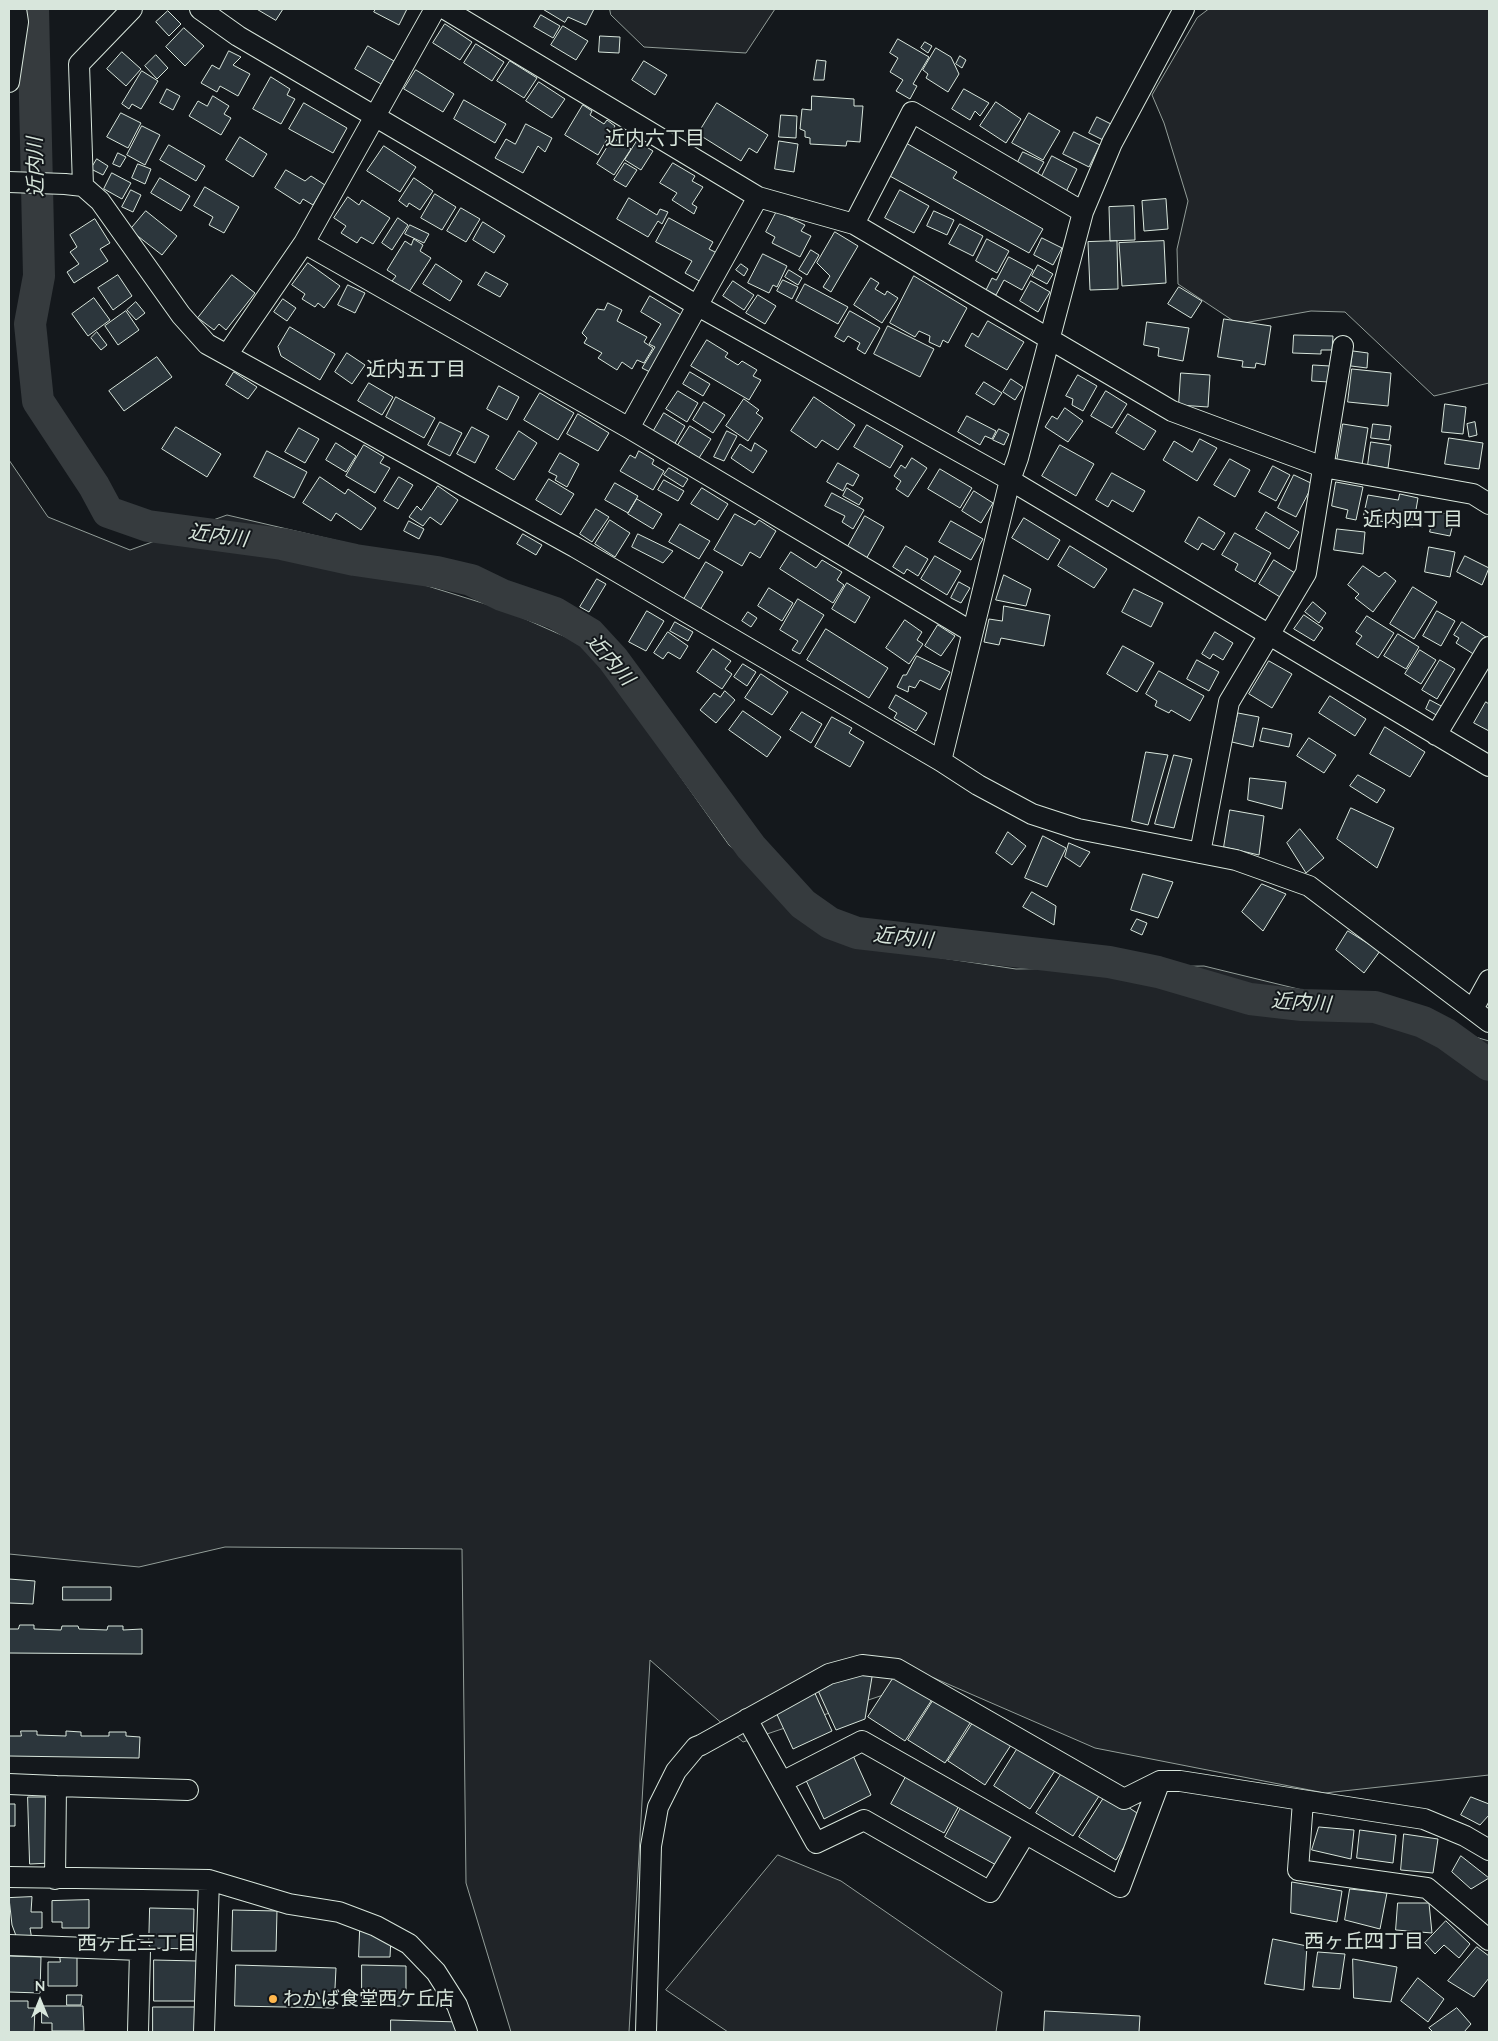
<!DOCTYPE html>
<meta charset="utf-8">
<style>
body{margin:0}
#map{position:relative;width:1498px;height:2041px;overflow:hidden;background:#14181c;font-family:Mulish,sans-serif}
canvas{display:block}
.frame{position:absolute;inset:0;border:10px solid #d8e6dc;pointer-events:none}
.north{position:absolute;left:15px;top:1976px;width:50px;height:50px;-webkit-text-stroke:4px #14181c;paint-order:stroke;rotate:0deg;font-size:14px;font-weight:700;line-height:20px;text-align:center;color:#d8e6dc}
.north::after{content:'';display:block;margin:auto;width:18px;height:22px;background:#d8e6dc;clip-path:polygon(50% 0,100% 100%,50% 72%,0 100%)}
</style>
<div id="map">
<canvas width="1498" height="2041"></canvas>
<div class="frame"></div>
<div class="north">N</div>
</div>
<script>
const ctx = document.querySelector('canvas').getContext('2d');
ctx.lineJoin = 'round';
function fill(path, color) { ctx.fillStyle = color; ctx.fill(path, 'evenodd'); }
function stroke(path, color, width, dash) { ctx.strokeStyle = color; ctx.lineWidth = width; ctx.lineCap = dash ? 'butt' : 'round'; ctx.setLineDash(dash || []); ctx.stroke(path); }
function write(font, color, halo, rows, align = 'center') {
  ctx.font = font + ' Mulish,"Noto Sans JP",sans-serif'; ctx.lineWidth = 4; ctx.setLineDash([]); ctx.textBaseline = 'middle'; ctx.strokeStyle = halo; ctx.fillStyle = color; for (const [text, x, y, turn = 0] of rows) {
    ctx.save(); ctx.translate(x, y); ctx.rotate((+turn || 0) * Math.PI / 180); ctx.textAlign = isNaN(turn) ? turn : align; if (halo) ctx.strokeText(text, 0, 0); ctx.fillText(text, 0, 0); ctx.restore();
  }
}
const green = new Path2D(`
 M610,9H775L746,53L644,47L611,15Z
 M1209,9H1489V383L1434,396L1345,312L1311,311L1238,324L1178,284L1177,249L1188,201L1164,123L1152,95L1197,18Z
 M9,460L48,517L130,550L227,515L347,543L418,583L505,610L584,645L626,700L729,845L855,945L1016,969L1204,966L1380,1009L1489,1041V1775L1325,1793L1095,1748L934,1678L743,1742L650,1660L629,2032H511L466,1883L462,1549L225,1547L139,1567L9,1554Z
 M778,1855L841,1881L1002,1992L996,2032H728L666,1990Z`);
fill(green, '#202428');
stroke(green, '#939e99', 1);
stroke(new Path2D(`
 M33,9L39,276L30,324L38,401L94,486L108,512L148,526L282,544L355,560L437,572L471,580L502,595L555,613L590,634L613,659L751,847L803,904L830,923L857,933L1109,962L1158,972L1250,999L1302,1005L1375,1007L1423,1022L1446,1034L1489,1065`), '#363b3e', 32);
const building = new Path2D(`
 M257,9H283L276,20Z
 M376,9H407L399,25L374,12Z
 M543,9H594L586,25L568,17L565,22Z
 M168,11L181,24L169,36L156,22Z
 M541,15L560,26L553,38L534,27Z
 M445,24L472,42L460,60L433,43Z
 M563,26L588,41L576,60L551,45Z
 M184,28L204,46L185,66L166,47Z
 M600,36L620,37L619,53L599,52Z
 M898,39L929,57L913,84L917,86L910,99L896,91L903,80L890,72L898,58L890,53Z
 M925,42L932,46L928,53L921,48Z
 M476,44L504,62L492,81L464,63Z
 M368,46L394,61L381,84L355,69Z
 M936,48L951,57L959,74L948,92L926,78L928,74L923,70Z
 M229,51L241,57L233,65L250,74L238,96L220,86L217,92L201,83L212,65L219,69Z
 M122,52L141,69L126,86L107,69Z
 M156,55L168,68L157,79L145,66Z
 M960,56L966,60L962,68L956,64Z
 M817,60L826,61L824,80H814Z
 M510,61L537,78L524,98L497,81Z
 M644,61L667,75L655,95L632,80Z
 M416,70L454,94L443,112L404,89Z
 M142,71L158,81L141,109L132,104L129,109L122,104Z
 M271,77L290,89L287,95L295,99L281,124L253,109Z
 M539,82L565,99L552,118L526,101Z
 M167,89L180,96L173,110L160,103Z
 M964,89L989,103L980,116L975,111L970,120L952,109Z
 M213,96L229,106L224,114L231,118L221,135L189,116L198,101L207,106Z
 M812,96L854,99V106H863L860,142L847,141L846,146L810,144V138L805,137V131L800,129L802,109L811,110Z
 M464,100L506,124L495,143L454,119Z
 M996,102L1021,119L1006,143L980,126Z
 M304,103L347,128L333,153L289,129Z
 M717,103L768,135L757,153L749,148L741,161L698,134Z
 M583,105L592,111L590,115L604,124L607,120L615,126L598,155L565,135Z
 M121,113L141,123L128,148L107,137Z
 M1029,113L1060,131L1043,160L1012,143Z
 M781,115L797,116L796,138L779,137Z
 M1097,117L1111,124L1103,140L1089,133Z
 M526,124L552,138L545,152L538,146L523,173L495,158L506,139L515,144Z
 M142,126L160,135L145,165L127,155Z
 M1074,132L1100,145L1089,167L1063,154Z
 M240,137L267,154L253,177L226,160Z
 M613,138L631,149L614,175L597,164Z
 M637,141L653,151L641,170L625,160Z
 M779,141L798,144L794,172L775,169Z
 M906,143L957,172L953,178L1043,229L1029,253L888,175Z
 M169,145L205,166L196,181L160,160Z
 M384,146L416,167L400,192L367,171Z
 M1023,152L1044,162L1036,176L1016,166Z
 M118,153L126,157L120,167L113,164Z
 M1052,156L1077,169L1066,192L1040,180Z
 M97,159L108,166L103,175L91,169Z
 M625,163L637,170L626,187L614,180Z
 M673,163L695,176L692,181L703,187L692,204L697,207L694,214L672,200L677,193L660,183Z
 M138,164L151,169L145,184L132,178Z
 M286,170L305,181L311,176L325,185L313,205L303,199L300,204L275,188Z
 M112,173L131,183L122,199L104,189Z
 M160,178L190,196L181,211L151,193Z
 M414,178L433,191L420,210L409,203L407,207L399,201Z
 M205,187L239,207L224,233L209,225L213,217L194,206Z
 M131,190L141,195L133,212L122,207Z
 M900,190L929,206L914,233L885,218Z
 M435,194L456,207L442,230L421,218Z
 M348,197L359,205L362,200L390,218L373,244L361,237L357,243L341,233L346,226L334,218Z
 M629,198L657,215L660,209L668,212L662,224L658,221L648,237L617,219Z
 M1166,199L1168,229L1144,231L1142,201Z
 M1134,206L1135,240L1110,241L1109,207Z
 M461,208L480,219L466,242L447,231Z
 M146,211L177,236L162,255L130,230Z
 M777,211L805,225L801,231L811,236L800,257L772,243L775,237L766,232Z
 M934,211L954,220L947,235L927,226Z
 M398,218L408,225L392,250L382,243Z
 M669,218L713,242L709,249L719,254L703,283L685,273L692,261L656,242Z
 M95,219L110,243L100,249L108,261L74,283L67,272L79,264L70,252L77,247L70,235Z
 M483,222L505,236L494,253L473,240Z
 M960,224L983,236L973,256L949,244Z
 M410,225L429,234L424,243L405,234Z
 M835,232L858,246L831,292L823,287L830,276L817,263Z
 M1042,238L1062,248L1053,265L1034,255Z
 M414,239L423,245L420,251L431,258L409,292L392,281L396,276L387,270L405,241L411,245Z
 M987,239L1009,251L997,273L976,261Z
 M1117,241L1118,289L1090,290L1088,242Z
 M1164,241L1166,283L1122,286L1119,243Z
 M811,250L819,255L807,275L799,270Z
 M763,254L787,266L777,287L773,285L769,293L748,283Z
 M1009,257L1033,270L1022,290L1004,280L996,295L986,290L992,278L996,280Z
 M308,263L340,286L324,308L318,303L315,307L302,299L305,294L292,285Z
 M436,264L462,281L450,301L423,284Z
 M741,264L748,269L744,276L736,270Z
 M1038,265L1053,274L1047,284L1032,276Z
 M789,270L802,278L798,285L785,277Z
 M486,272L508,284L500,297L478,285Z
 M118,275L132,296L113,310L98,288Z
 M232,275L255,293L226,330L219,324L214,330L198,318Z
 M914,276L967,308L948,343L943,340L940,347L929,342L930,336L919,331L915,337L890,323Z
 M871,278L879,283L875,289L885,295L887,291L898,298L882,323L854,305Z
 M783,280L798,287L792,299L777,291Z
 M733,281L754,295L744,310L723,296Z
 M1031,281L1050,292L1038,312L1020,301Z
 M805,284L848,307L838,324L796,301Z
 M348,285L365,293L355,313L338,305Z
 M1179,287L1202,301L1191,318L1168,304Z
 M758,295L776,306L765,324L746,313Z
 M650,296L686,318L652,373L642,368L655,347L649,344L661,324L641,312Z
 M94,298L110,320L88,336L72,314Z
 M283,299L296,308L287,321L274,312Z
 M136,302L145,313L136,320L127,310Z
 M608,303L622,310L617,321L647,337L644,342L653,348L644,363L637,360L632,369L622,362L617,370L598,358L602,353L584,343L587,338L582,333L597,309L604,310Z
 M126,311L139,330L118,345L105,326Z
 M850,311L880,328L865,354L857,349L860,343L848,336L844,342L835,337Z
 M1224,319L1271,326L1265,365L1256,363L1255,368L1242,367L1243,361L1218,357Z
 M988,321L1024,342L1007,370L965,346L972,333L978,337Z
 M1147,322L1189,328L1183,361L1158,356L1159,348L1144,345Z
 M888,326L934,349L920,377L874,354Z
 M290,327L335,354L320,380L281,356L278,347Z
 M97,332L107,345L101,350L91,338Z
 M1294,335L1333,336L1332,350H1321V354L1293,353Z
 M707,340L728,353L725,357L738,365L742,361L757,370L753,376L761,380L749,400L691,366Z
 M1353,351L1368,353L1367,368L1351,366Z
 M347,353L365,365L352,384L335,372Z
 M157,357L172,377L124,411L109,391Z
 M1313,365L1330,366L1329,382L1312,381Z
 M1352,369L1391,373L1388,406L1348,402Z
 M234,372L257,387L248,399L226,385Z
 M690,372L710,384L703,396L683,384Z
 M1181,373L1210,375L1208,407L1179,405Z
 M1078,375L1097,386L1083,411L1072,405L1073,399L1066,396Z
 M1011,379L1023,387L1015,400L1003,392Z
 M984,382L1002,393L994,405L976,394Z
 M369,383L393,397L382,415L358,401Z
 M499,386L519,397L507,420L487,409Z
 M678,391L698,403L687,422L666,409Z
 M1106,391L1127,404L1112,428L1091,416Z
 M540,393L574,413L558,440L524,420Z
 M396,397L435,418L424,438L386,417Z
 M814,397L855,425L838,450L822,440L816,448L791,431Z
 M744,399L759,410L756,413L763,418L748,441L726,426Z
 M704,402L725,415L713,433L693,420Z
 M1445,404L1466,407L1463,434L1442,432Z
 M1065,408L1083,421L1068,442L1045,427L1052,416L1057,419Z
 M664,413L685,426L674,445L653,432Z
 M578,414L609,433L598,451L567,434Z
 M1128,414L1156,431L1144,450L1116,433Z
 M967,416L996,431L992,439L985,436L980,445L958,432Z
 M440,422L462,433L450,456L428,445Z
 M1475,422L1477,435L1469,437L1467,424Z
 M1343,424L1368,428L1362,465L1337,461Z
 M1373,424L1391,426L1389,440L1371,438Z
 M867,425L903,446L890,468L854,447Z
 M690,426L711,439L699,458L678,445Z
 M176,427L221,454L207,477L162,449Z
 M472,427L489,436L475,463L457,454Z
 M299,428L319,439L305,463L285,452Z
 M999,429L1009,434L1004,445L993,440Z
 M519,431L537,443L514,480L496,469Z
 M727,431L737,436L724,461L714,457Z
 M1449,438L1483,443L1479,469L1445,464Z
 M1200,439L1217,448L1197,481L1163,460L1174,441L1192,452Z
 M1371,442L1391,445L1388,468L1368,465Z
 M336,443L356,456L346,472L326,460Z
 M755,443L767,451L753,473L731,458L740,444L751,451Z
 M364,445L384,457L380,463L390,468L375,493L346,476Z
 M1060,445L1094,464L1076,496L1042,476Z
 M267,451L307,472L294,498L254,477Z
 M639,451L654,460L652,464L664,471L653,490L620,471L630,455L635,458Z
 M560,453L579,464L567,487L555,480L557,476L549,472Z
 M912,458L927,468L908,497L896,489L901,481L894,476L901,465L905,468Z
 M1230,459L1250,470L1235,497L1214,485Z
 M838,463L859,475L853,486L847,483L843,491L827,482Z
 M1273,466L1290,475L1276,501L1259,492Z
 M669,468L688,479L683,487L664,475Z
 M940,469L972,488L960,508L928,489Z
 M1112,473L1145,491L1133,512L1112,500L1108,507L1096,500Z
 M1294,475L1313,484L1296,517L1278,508Z
 M320,477L345,494L348,489L376,508L361,530L336,513L331,521L303,503Z
 M399,477L413,485L398,509L384,501Z
 M549,479L574,494L561,515L536,500Z
 M664,480L684,491L678,501L658,490Z
 M1336,482L1363,487L1356,520L1346,518L1348,510L1332,506Z
 M615,483L638,496L628,513L605,500Z
 M438,486L458,500L441,525L430,517L423,526L409,517L417,506L421,510Z
 M702,488L728,504L718,520L691,504Z
 M847,488L863,498L859,505L843,496Z
 M974,491L993,503L981,523L962,511Z
 M832,493L864,510L853,529L842,522L845,516L825,506Z
 M1400,494L1418,498L1413,527L1363,518L1368,495L1398,500Z
 M637,499L662,514L653,529L628,514Z
 M596,509L609,517L592,542L580,534Z
 M1435,511L1455,516L1450,536L1430,532Z
 M1266,512L1299,532L1289,549L1256,529Z
 M735,514L755,525L759,520L776,531L760,558L750,552L742,566L714,550Z
 M865,516L884,527L865,561L846,550Z
 M1199,517L1225,533L1214,550L1202,543L1198,550L1185,542Z
 M1024,518L1060,540L1048,560L1012,538Z
 M610,520L630,533L615,557L595,544Z
 M409,521L424,529L419,539L404,531Z
 M951,521L983,539L971,560L939,542Z
 M680,524L710,541L699,559L669,542Z
 M1337,529L1365,532L1363,554L1334,550Z
 M1235,533L1271,553L1255,582L1235,570L1238,564L1222,555Z
 M523,534L542,545L536,555L517,544Z
 M638,534L673,551L663,563L632,547Z
 M906,546L928,559L918,576L907,569L904,574L893,567Z
 M1070,546L1107,569L1094,588L1058,566Z
 M1429,547L1455,552L1450,577L1425,572Z
 M791,552L816,568L822,560L842,572L837,580L844,585L833,603L780,569Z
 M935,556L961,571L947,595L921,579Z
 M1465,556L1489,568L1482,585L1457,572Z
 M1274,560L1295,573L1280,597L1259,584Z
 M706,562L723,572L697,615L680,606Z
 M1363,566L1379,577L1385,572L1396,581L1373,612L1355,598L1359,594L1348,585Z
 M1004,575L1031,589L1026,606L996,600Z
 M597,579L606,584L589,612L580,607Z
 M959,582L970,588L961,603L951,598Z
 M847,583L870,597L855,623L832,609Z
 M1413,587L1437,602L1414,639L1390,624Z
 M769,588L793,603L782,621L758,606Z
 M1134,589L1163,603L1151,627L1122,612Z
 M798,599L824,615L800,654L792,650L798,641L780,630Z
 M1313,602L1326,613L1319,623L1305,612Z
 M1004,606L1050,615L1044,646L1001,638L999,645L984,642L989,619L1002,621Z
 M647,611L664,621L646,651L629,642Z
 M1437,611L1455,621L1441,646L1423,636Z
 M748,612L757,618L751,627L742,621Z
 M1304,615L1323,628L1314,641L1294,629Z
 M1367,616L1394,633L1378,658L1356,644L1362,636L1356,632Z
 M905,620L922,632L917,640L923,644L909,664L886,648Z
 M675,622L693,632L688,641L670,631Z
 M1462,622L1486,637L1475,655L1456,643L1459,638L1454,635Z
 M938,625L955,636L941,656L925,646Z
 M826,629L888,668L869,698L807,660Z
 M668,632L688,646L680,659L668,652L663,659L654,653Z
 M1215,632L1233,643L1223,660L1213,654L1210,659L1202,654Z
 M1398,634L1419,647L1406,669L1384,656Z
 M1123,646L1154,663L1137,692L1107,674Z
 M713,649L731,661L725,669L732,674L722,689L697,672Z
 M1420,650L1436,660L1421,684L1405,674Z
 M917,656L950,672L940,690L920,680L915,688L909,686L908,692L897,687L903,675H906Z
 M1197,660L1219,672L1209,691L1187,679Z
 M1440,660L1455,669L1437,699L1422,690Z
 M1269,661L1292,674L1272,708L1249,694Z
 M743,664L756,672L747,686L734,677Z
 M1159,671L1204,696L1190,721L1171,710L1169,713L1155,706L1157,701L1146,694Z
 M761,674L788,692L772,715L745,698Z
 M725,691L735,700L716,723L700,710L714,693L720,697Z
 M896,695L927,713L916,731L894,718L897,713L889,708Z
 M1330,696L1366,719L1355,736L1319,713Z
 M1430,700L1443,707L1438,716L1426,709Z
 M1486,702L1489,704V731L1474,723Z
 M743,711L781,737L767,757L729,730Z
 M802,712L822,724L811,743L790,730Z
 M1238,713L1259,717L1253,747L1232,742Z
 M832,717L852,728L849,733L864,742L850,767L815,747Z
 M1385,727L1425,752L1410,777L1370,754Z
 M1263,728L1292,734L1289,747L1260,741Z
 M1309,738L1336,755L1324,773L1297,756Z
 M1146,752L1168,755L1148,825L1132,821Z
 M1174,755L1192,759L1174,828L1155,824Z
 M1358,775L1385,790L1377,803L1350,786Z
 M1250,778L1286,782L1282,809L1248,800Z
 M1351,808L1394,828L1377,868L1337,839Z
 M1230,810L1264,816L1259,855L1224,847Z
 M1300,829L1324,858L1306,873L1287,843Z
 M1008,832L1026,846L1012,865L996,853Z
 M1043,836L1066,848L1047,887L1025,878Z
 M1069,843L1090,852L1080,867L1065,857Z
 M1143,874L1173,882L1158,918L1131,910Z
 M1262,884L1286,894L1263,931L1242,912Z
 M1032,892L1056,906L1054,925L1023,907Z
 M1137,919L1147,923L1142,935L1131,930Z
 M1348,931L1380,951L1364,973L1336,950Z
 M9,1579L35,1581L33,1604L9,1603Z
 M63,1587H111V1600H63Z
 M20,1625H34V1629L61,1630L62,1626H78L79,1629L107,1630L108,1626H123V1630L142,1629V1654L9,1653V1629H18Z
 M873,1671L865,1719L836,1730L816,1686Z
 M896,1674L933,1698L905,1741L868,1717Z
 M813,1689L832,1731L793,1749L774,1708Z
 M936,1696L972,1720L945,1763L908,1740Z
 M976,1718L1013,1742L985,1785L948,1761Z
 M21,1731H37V1735L66,1736V1731L81,1732V1736H109V1732H126V1736L140,1737L139,1758L9,1756V1736H21Z
 M1021,1743L1058,1766L1030,1809L994,1786Z
 M851,1751L871,1795L824,1819L804,1776Z
 M1064,1770L1101,1793L1073,1836L1036,1813Z
 M908,1773L961,1802L944,1833L891,1804Z
 M1107,1793L1143,1817L1116,1860L1079,1837Z
 M28,1797H50L51,1863L30,1864Z
 M1471,1797L1489,1804V1815L1480,1825L1461,1815Z
 M9,1804H15V1826H9Z
 M962,1806L1015,1835L998,1866L945,1837Z
 M1319,1827L1354,1830L1351,1859L1312,1850Z
 M1360,1830L1396,1835L1393,1863L1357,1858Z
 M1404,1834L1438,1839L1433,1873L1401,1870Z
 M1461,1856L1489,1878L1471,1889L1452,1872Z
 M1292,1882L1342,1891L1337,1922L1291,1913Z
 M1350,1889L1387,1893L1380,1929L1345,1920Z
 M32,1897L31,1912H42V1928H30L32,1940L18,1941L12,1925L9,1898Z
 M89,1900V1928H62V1922H52V1901Z
 M1398,1903H1429L1432,1933L1396,1930Z
 M150,1908L194,1909L193,1949L149,1948Z
 M233,1910L277,1911L276,1951H232Z
 M1446,1921L1470,1944L1459,1958L1444,1945L1435,1954L1425,1943Z
 M360,1930L391,1938L390,1957H359Z
 M1273,1939L1307,1946L1304,1990L1265,1984Z
 M1477,1947L1489,1956V1978L1474,1997L1448,1981Z
 M1318,1952L1345,1954L1340,1989L1313,1987Z
 M9,1956L41,1957L40,1993L9,1992Z
 M60,1956H77V1986H48V1962H60Z
 M1353,1959L1397,1967L1391,2002L1354,1998Z
 M154,1960L198,1961V2001H154Z
 M236,1965L336,1968L334,2008L235,2006Z
 M362,1965L406,1966V2006H362Z
 M1418,1978L1444,1999L1428,2022L1401,2001Z
 M67,1995H82L81,2005H67Z
 M9,2001H28V2008H35L34,2032H9Z
 M42,2006H83L84,2031H52V2023H42Z
 M153,2007H197V2032H153Z
 M1457,2008L1471,2024L1464,2032H1433L1429,2028Z
 M1045,2011L1140,2016L1139,2032H1044Z
 M391,2020L459,2022L458,2032H391Z`);
fill(building, '#2c363c');
stroke(building, '#d8e6dc', 1);
const minor = new Path2D(`
 M132,9L79,64L83,186L100,201L181,315L207,344L575,547L941,761L978,785L1032,814L1078,829L1236,860L1309,886L1489,1022
 M200,9L238,36L698,306L1010,480L1489,766
 M435,9L304,243L629,428L972,632
 M445,9L758,197L854,224L1172,411L1323,467L1473,494L1489,504
 M9,82L18,22L16,9
 M9,182L65,184L83,186
 M854,224L912,112L1083,212
 M227,355L304,243
 M629,428L758,197
 M1436,735L1489,647
 M941,761L1010,480L1018,458L1083,212L1112,143L1184,9
 M1200,853L1229,702L1306,573L1343,346
 M1473,1009L1489,980
 M747,1719L816,1843L864,1820L990,1892L1025,1834
 M782,1782L862,1741L1120,1887L1160,1781
 M9,1784L56,1786
 M1303,1801L1298,1870L1427,1888L1489,1940
 M9,1877L209,1880L289,1904L339,1912L376,1926L409,1944L436,1972L457,2005L467,2032
 M55,1879L56,1786L188,1790
 M9,1945L140,1950L138,2032
 M204,2032L209,1880
 M646,2032L651,1846L658,1807L676,1771L696,1747L701,1745L829,1674L862,1665L897,1669L1124,1799L1160,1781H1180L1424,1819L1465,1836L1489,1850`);
stroke(minor, '#d8e6dc', 22);
stroke(minor, '#14181c', 20);
for (const [x, y, r, color] of [
 [273,1999,5,"#ffb74d"]
]) { const dot = new Path2D(); dot.arc(x, y, r, 0, 2 * Math.PI); ctx.fillStyle = color; ctx.fill(dot); stroke(dot, '#14181c', 2); }
write('19px', '#d8e6dc', '#14181c', [
 ["わかば食堂西ケ丘店",283,1999]
], 'left');
write('20px', '#d8e6dc', '#14181c', [
 ["近内六丁目",655,139],
 ["近内五丁目",416,370],
 ["近内四丁目",1413,520],
 ["西ヶ丘四丁目",1364,1942],
 ["西ヶ丘三丁目",137,1944]
]);
write('italic 20px', '#d8e6dc', '#14181c', [
 ["近内川",36,167,-91],
 ["近内川",218,536,8],
 ["近内川",610,660,49],
 ["近内川",903,938,6],
 ["近内川",1301,1003,4]
]);
</script>
